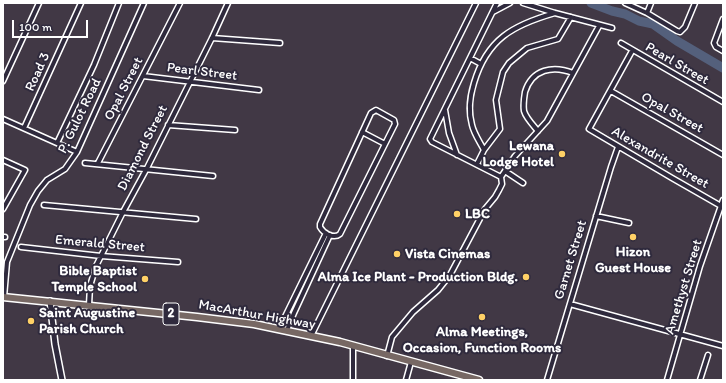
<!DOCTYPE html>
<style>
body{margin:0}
#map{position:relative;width:726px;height:383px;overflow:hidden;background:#413845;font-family:Itim,sans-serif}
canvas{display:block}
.frame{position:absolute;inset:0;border:4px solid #fff;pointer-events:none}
.scale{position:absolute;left:12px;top:20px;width:76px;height:18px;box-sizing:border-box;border:2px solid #fff;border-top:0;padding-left:5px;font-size:12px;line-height:14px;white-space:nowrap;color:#fff;-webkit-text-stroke:3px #2f2a3d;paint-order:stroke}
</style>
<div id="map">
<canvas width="726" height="383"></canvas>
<div class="frame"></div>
<div class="scale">100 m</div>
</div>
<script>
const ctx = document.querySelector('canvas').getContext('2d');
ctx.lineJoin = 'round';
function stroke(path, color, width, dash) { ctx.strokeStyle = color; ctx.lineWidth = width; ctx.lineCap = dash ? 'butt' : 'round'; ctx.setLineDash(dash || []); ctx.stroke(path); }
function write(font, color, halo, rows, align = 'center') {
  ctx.font = font + ' Itim,sans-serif'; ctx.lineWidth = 4; ctx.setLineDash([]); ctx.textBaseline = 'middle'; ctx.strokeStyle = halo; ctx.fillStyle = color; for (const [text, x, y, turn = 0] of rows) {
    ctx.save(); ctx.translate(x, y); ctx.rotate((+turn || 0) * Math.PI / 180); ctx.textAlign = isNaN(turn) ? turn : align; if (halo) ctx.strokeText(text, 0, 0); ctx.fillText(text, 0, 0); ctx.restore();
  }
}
stroke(new Path2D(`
 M591,3L612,11L625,14L639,21L653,24L677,41L723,68`), '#54607c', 9);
const minor = new Path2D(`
 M497,3L430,139L432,142L501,177
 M523,3L555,13L612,28
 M625,3L647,13L677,31L680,32L685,27L695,3
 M493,12L510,3
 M647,13L651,3
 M723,19L714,43L716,47L723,51
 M212,38L280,43
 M621,43L723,102
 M632,51L589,129L672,178L721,206
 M470,58L481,64
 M143,76L259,90
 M3,81L39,3
 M611,91L723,155
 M376,110L394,120L395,124L340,234C334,239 324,234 320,227V224L371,113Z
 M445,110L449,133L457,155
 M3,119L77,152
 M168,125L235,130
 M24,128L81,3
 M538,131C533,125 526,118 524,111C523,105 524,98 525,92C532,69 553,65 573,73
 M362,132L385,144
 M57,143L94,65L119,3
 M484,150C480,142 474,134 472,125C468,111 470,96 474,83C487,39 513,25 555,13
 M3,160L25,170L3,209
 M85,163L213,176
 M98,163L180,3
 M477,164L484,150L500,129L496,100L503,72L509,63L527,48L558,39L571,17
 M505,171L523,183
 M44,205L196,219
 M596,216L629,223
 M3,237H5
 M21,247L101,256L178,262
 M4,297L7,262L30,205L38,191L47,180L65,169L77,152L144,3
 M570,304L723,346
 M89,305L90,286L96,266L123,212L147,168L212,38L228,3
 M279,329L326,233
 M287,330L294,313L330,235
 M311,336L476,3
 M353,346V380
 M387,356L392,337L413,312L438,290L450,275L485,209L495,197L499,190L502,184L501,177L515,156L547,121L599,26
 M406,380L411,362
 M547,380L611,167L618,147
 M667,380L700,266L723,200
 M700,380L708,355`);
const tertiary = new Path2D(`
 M50,301L55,344L62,380`);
const trunk = new Path2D(`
 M3,297L197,317L254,324L340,342L479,380`);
stroke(minor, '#fff', 7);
stroke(tertiary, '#fff', 8);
stroke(trunk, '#fff', 9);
stroke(minor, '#2f2a3d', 4);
stroke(tertiary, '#2f2a3d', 5);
stroke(trunk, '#776864', 6);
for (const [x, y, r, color] of [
 [562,154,4,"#ffd166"],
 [457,214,4,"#ffd166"],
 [633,237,4,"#ffd166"],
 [397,254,4,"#ffd166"],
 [526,277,4,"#ffd166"],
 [145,279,4,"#ffd166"],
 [482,317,4,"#ffd166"],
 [31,321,4,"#ffd166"]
]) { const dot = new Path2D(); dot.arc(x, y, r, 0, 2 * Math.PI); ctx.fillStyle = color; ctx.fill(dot); stroke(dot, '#2f2a3d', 1.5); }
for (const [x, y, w] of [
 [171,314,16]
]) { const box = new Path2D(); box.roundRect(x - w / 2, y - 11, w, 22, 3); ctx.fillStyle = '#2f2a3d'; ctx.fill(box); stroke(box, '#fff', 1); }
write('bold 13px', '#fff', null, [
 ["2",171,314]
]);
write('14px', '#fff', '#2f2a3d', [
 ["Pearl Street",677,64,30],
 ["Road 3",38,72,-66],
 ["Pearl Street",202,72,7],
 ["Opal Street",124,89,-63],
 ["Opal Street",672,113,29],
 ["P. Gulot Road",80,116,-64],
 ["Diamond Street",143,148,-63],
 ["Alexandrite Street",660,158,30],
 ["Emerald Street",100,244,5],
 ["Garnet Street",571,260,-73],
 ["Amethyst Street",684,287,-73],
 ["MacArthur Highway",257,315,10]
]);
write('bold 14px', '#fff', '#2f2a3d', [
 ["Lewana",554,146],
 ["Lodge Hotel",554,162],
 ["LBC",465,214,"left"],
 ["Hizon",633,252,"center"],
 ["Guest House",633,268,"center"],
 ["Vista Cinemas",405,254,"left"],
 ["Bible Baptist",137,271],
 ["Temple School",137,287],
 ["Alma Ice Plant - Production Bldg.",518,277],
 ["Saint Augustine",39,313,"left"],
 ["Parish Church",39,329,"left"],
 ["Alma Meetings,",482,332,"center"],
 ["Occasion, Function Rooms",482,348,"center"]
], 'right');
</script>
